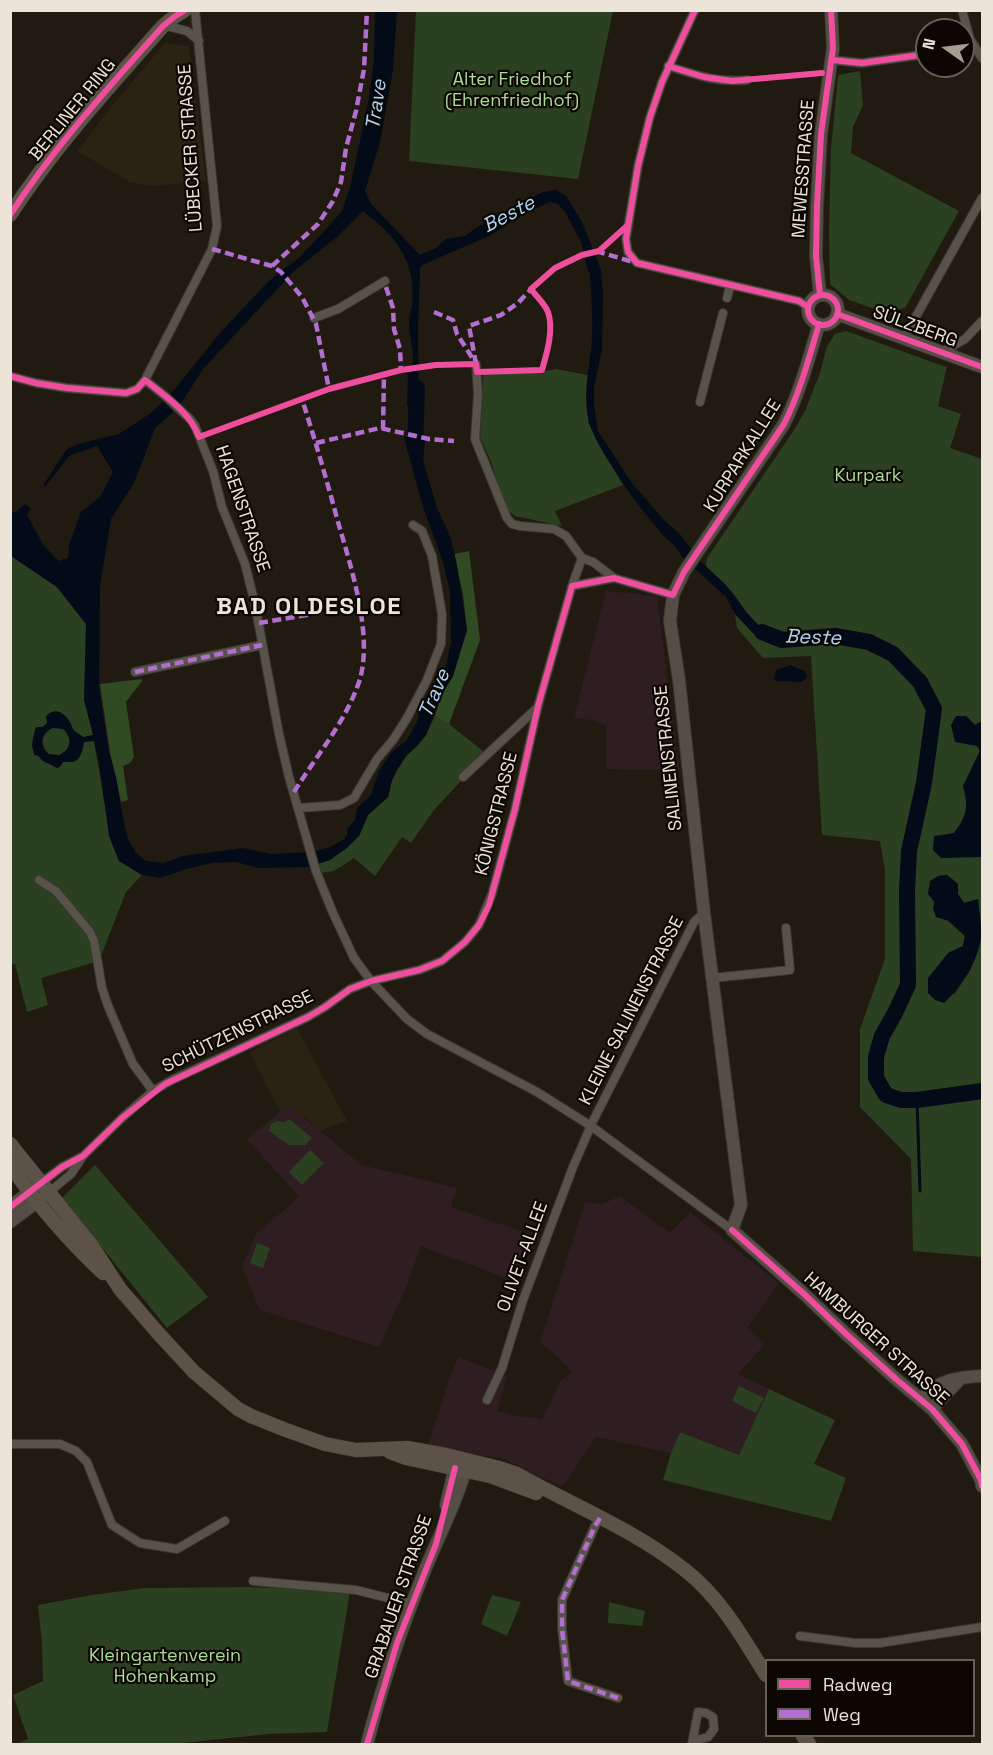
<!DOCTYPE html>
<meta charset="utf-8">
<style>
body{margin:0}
#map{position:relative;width:993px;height:1755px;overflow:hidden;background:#201a10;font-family:"Space Grotesk",sans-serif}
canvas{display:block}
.frame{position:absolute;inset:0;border:12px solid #ece4d8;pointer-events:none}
.legend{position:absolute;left:765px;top:1659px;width:210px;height:78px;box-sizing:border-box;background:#0c0702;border:2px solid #665f58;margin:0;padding:8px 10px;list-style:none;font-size:18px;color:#ece4d8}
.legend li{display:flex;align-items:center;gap:12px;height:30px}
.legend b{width:30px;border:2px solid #665f58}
.north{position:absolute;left:915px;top:18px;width:60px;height:60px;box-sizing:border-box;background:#0c0702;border:2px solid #665f58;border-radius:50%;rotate:284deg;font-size:16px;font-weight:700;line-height:24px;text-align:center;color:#ece4d8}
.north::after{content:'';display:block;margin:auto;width:21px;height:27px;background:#a59d92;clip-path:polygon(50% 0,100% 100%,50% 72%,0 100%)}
</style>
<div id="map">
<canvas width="993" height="1755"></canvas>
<div class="frame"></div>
<ul class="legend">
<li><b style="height:8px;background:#ef4d9e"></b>Radweg</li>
<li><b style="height:8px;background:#b36fd0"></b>Weg</li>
</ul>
<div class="north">N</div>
</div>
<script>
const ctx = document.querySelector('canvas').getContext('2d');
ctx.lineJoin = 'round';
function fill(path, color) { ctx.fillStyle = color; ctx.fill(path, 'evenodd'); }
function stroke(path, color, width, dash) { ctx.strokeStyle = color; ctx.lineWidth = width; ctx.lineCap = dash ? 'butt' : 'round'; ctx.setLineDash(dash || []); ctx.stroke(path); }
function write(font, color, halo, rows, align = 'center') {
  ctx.font = font + ' "Space Grotesk",sans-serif'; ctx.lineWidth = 4.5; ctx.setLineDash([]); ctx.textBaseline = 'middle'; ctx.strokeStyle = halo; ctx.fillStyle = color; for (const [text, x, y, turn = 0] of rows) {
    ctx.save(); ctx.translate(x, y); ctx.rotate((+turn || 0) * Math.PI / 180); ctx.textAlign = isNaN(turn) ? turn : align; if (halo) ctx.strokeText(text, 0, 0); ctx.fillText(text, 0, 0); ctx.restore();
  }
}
fill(new Path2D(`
 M165,43L189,46L206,181L152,186L130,182L77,151L112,106Z
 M297,1028L347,1121L319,1131L307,1118L279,1109L249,1052Z`), '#2a2313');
fill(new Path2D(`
 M606,591L657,596L679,771L606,769V726L595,721L574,717Z
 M288,1105L362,1165L457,1188L451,1207L532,1235L514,1281L421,1246L407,1285L379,1347L260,1310L242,1267L256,1234L299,1197L247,1139Z
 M620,1196L670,1233L690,1212L779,1283L747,1328L764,1345L738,1374L769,1389L739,1455L680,1432L671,1453L596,1437L562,1487L502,1458L461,1453L428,1445L453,1368L459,1357L507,1376L497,1411L517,1416L542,1419L561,1380L572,1372L556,1355L540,1343L585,1202L603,1204Z`), '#2f1e21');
fill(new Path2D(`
 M416,11H613L578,179L409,161Z
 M860,71L863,105L853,127L851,153L959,211L905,308L883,312L849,300L830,284L829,233L831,149L838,75Z
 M846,331L946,367L947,366L938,406L961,414L950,448L982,459V721L975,725L966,716L980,751L963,786C969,807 967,816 954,833L982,856V1257L913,1251L911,1159L860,1107V1029L885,959V870L880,841L822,835L811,656L763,658L737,628L735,614L753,633L775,645L782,639L763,630L747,613L734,594L706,566L707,558L794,430L805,411L820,373L827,346L835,334ZM947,875L958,884V894L964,903L978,900L981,937L971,969L954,995L948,953L963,946L965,936L933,908L938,876Z
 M556,369L592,376L588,422L623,485L555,511L562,526L515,516L509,511L500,494L492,464L480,437L483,374L540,372Z
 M11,556L57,587L86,624L93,735L104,800L119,861L142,875L126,892L99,961L41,978L48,1005L27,1012L15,964H11Z
 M435,716L449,724L484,752L462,772L460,782L434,810L411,843L402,837L375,876L354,858L334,871L320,873L317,864L330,860L359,836L368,815L388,797L392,780L398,769L407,755L417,746L426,735Z
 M289,1119L312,1138L305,1145H289L269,1131L271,1124L277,1121L285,1122Z
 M310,1150L324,1163L302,1185L289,1172Z
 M95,1165L208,1297L167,1328L62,1198Z
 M257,1243L270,1248L263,1268L250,1263Z
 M739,1386L764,1398L756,1413L732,1401Z
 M769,1389L835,1420L814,1464L846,1478L831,1521L663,1480L671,1453L680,1432L739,1455Z
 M248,1587L350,1591L327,1732L269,1734L172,1744H16L28,1739L13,1695L43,1681L42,1644L38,1605L92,1595L145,1588Z
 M492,1595L521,1602L507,1636L481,1624Z
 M609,1602L645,1611L642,1626L608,1623Z`), '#2a4020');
fill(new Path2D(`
 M469,551L480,640L449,724L435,716L442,694L453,676L467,630L463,594L454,554Z
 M142,679V681L126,702L134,757L130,763L123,766L128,800L121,802L110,752L100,684Z`), '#304b24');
fill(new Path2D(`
 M375,11H397L393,70L380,142L365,191L371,204L420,255L436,248L446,239L465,236L474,229L543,192L556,190L566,196L582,222L601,270L603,293L602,349L594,388V405L598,431L631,482L664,520L679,533L701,562L725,584L747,613L763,630L782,640L775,645L765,641L753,633L735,614L726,597L682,557C678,548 672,544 665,537C649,519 633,499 620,479C610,463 594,440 589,422C583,398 588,374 591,350C594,324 591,297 590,272H588L582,244L566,213L558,204L550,202L527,212L489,236L422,265L420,269L418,329L419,409L407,406L408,372L412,371C416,354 408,336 409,319C409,315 411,311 412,306C417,261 396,236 363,211L338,236L293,272L203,369L183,400L169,416L155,428L134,483L111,519L100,586L99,688L109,752L116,777L123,818L128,839L136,853L146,861L164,863L183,856L243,848L271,854L313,852L330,847L345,839L347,834V829L355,820L357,808L371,795L379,771L392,752L407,740L417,722L422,703L446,666L451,642L450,591L443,562L423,507L404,437L411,435L412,426L419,427L418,432L423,435L425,442L423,460L437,508L450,536L456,560L467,630L453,676L442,694L426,735L417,746L407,755L398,768L392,780L388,797L368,815L359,836L347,848L330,860L308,867L259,868L236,862L212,863L186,869L160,878L142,875L119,861L109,836L99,763L94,741L84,742C83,749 81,761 72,762C69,762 66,762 63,762L60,767L57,768L43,761L37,755L35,756C30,743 33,741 35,729L37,727H42L47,723L46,716C56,707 63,712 70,722C72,725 72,729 75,731C75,732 83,736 83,737L93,735L84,700L86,624L57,587L11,556L10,512H16L25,504L31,508L27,515L44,546L59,561L68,558L69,545L81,512L100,497L113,472L97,446L69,456L45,487L44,484L67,449L78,444L119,434L151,413L175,389L220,333L266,284L277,274L299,258L328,227L342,211L350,188L369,98L374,60ZM53,728L63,729C73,738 71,750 59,755L49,754C39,745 41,733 53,728Z
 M790,665L806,672L807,678L801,682L777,681L774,679L776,670Z
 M956,716H966L975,725L982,721V857L941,858L933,850L934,836L954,833C967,816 969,807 963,786L980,751L977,746L955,742L951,725Z
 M947,875L958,884V894L964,903L978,899C979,911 982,925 981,937C979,959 961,988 944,1003L935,1000L928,993V978L948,953L963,946L965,936L949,921L936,917L933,908L935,903L928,894L930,881L938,876Z`), '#030a18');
stroke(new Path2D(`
 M917,1100L920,1191`), '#030a18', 3);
stroke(new Path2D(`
 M415,449L417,388
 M762,632L782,640L835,636L869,642L893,654L920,682L934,709L924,783L909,851L907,891L908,985L895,1013L882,1036L876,1057V1078L886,1095L901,1100H917L982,1091`), '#030a18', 16);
const street = new Path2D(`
 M695,10L662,82L650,117L638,166L626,239L628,252L637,263L799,301L808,307
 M962,10L970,39L982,58
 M163,25L187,31L199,41
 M832,60L862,63L927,54
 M668,66C696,75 718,83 747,80
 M727,298L730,286
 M314,318L338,309L385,281
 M904,338L982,198
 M942,352L965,339L982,321
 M476,364L478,394L475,439L507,518L512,524L520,526L554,529L566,536L582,558L593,562L614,578L673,595
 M10,376L36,383L67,388L126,393L137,389L145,380L212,249L217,226L195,10
 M145,380L165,396L190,419L195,426L213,471L222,507L245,564L255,604L279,734L289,777L316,871L333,913L354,958L371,981L407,1019L427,1034L537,1092L591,1126L732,1230
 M700,402L723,313
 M572,586L614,578
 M135,672L262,645
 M463,777L538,707
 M299,808L340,805L354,798L377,759L393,740L407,718L427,680L441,644L442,614L432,556L422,531L413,525
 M39,880L56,891L90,932L94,941L102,988L108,1006L133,1064L153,1091
 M712,978L790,970L786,928
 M41,1183L62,1167L83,1156
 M48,1193L71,1174L83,1156L122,1118L153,1091L172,1080L308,1017L325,1007L350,989L371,981L419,970L442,961L465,942L479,925L492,894L515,809L538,706L572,586L582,558
 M487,1400L502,1368L523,1300L573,1167L593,1121L694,922L704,913
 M10,1444H60L76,1451L87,1462L112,1525L140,1543L177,1549L225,1521
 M600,1518L595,1526L562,1600V1629L568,1681L618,1698
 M253,1581L356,1590L412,1604
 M800,1636L855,1643H880L982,1627
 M692,1744L698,1712L706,1713L713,1717L714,1729L708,1737L693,1741`);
const secondary = new Path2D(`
 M808 310a15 15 0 1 1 30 0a15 15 0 1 1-30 0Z
 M820,295L816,256L817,206L821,134L833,48L831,10
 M837,314L982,367
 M819,324C809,358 800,392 784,424L684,572L673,595L670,621L679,680L704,913L741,1205L732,1230L803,1293L845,1333L896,1379L932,1409L962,1444L981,1480L982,1486
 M10,1207L37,1186
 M10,1222L45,1196
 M921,1399C938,1380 958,1377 982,1376
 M932,1409L960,1379
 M446,1505L457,1460
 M367,1744C382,1685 402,1627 425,1570C439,1535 458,1500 467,1463`);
const primary = new Path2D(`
 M10,215C54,147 109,87 163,26L174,17L185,10
 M10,1144L92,1246L120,1289L158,1333L194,1372L238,1409L251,1416L286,1430L325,1444L356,1450L407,1448L446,1455L499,1468L517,1474C572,1505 635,1530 685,1570C720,1597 743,1638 766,1675
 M10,1165C37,1204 69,1241 103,1273
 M390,1452L406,1458L490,1476L536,1493
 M803,1736L809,1744`);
stroke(street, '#3b362f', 10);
stroke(secondary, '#3b362f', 14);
stroke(primary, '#3b362f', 15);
stroke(street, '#57524a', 8);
stroke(secondary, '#564e46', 12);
stroke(primary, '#5d5247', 14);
stroke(new Path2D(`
 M212,249L272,266L281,272L302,297L316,324L329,389
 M596,251L633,262
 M272,266L318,224L333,201L341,182L346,148L356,111L364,69L367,10
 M386,287L393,308L394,329L400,349L401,370
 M434,312L453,320L457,334L473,359
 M476,364L469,326L501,315L518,303L534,286
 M383,429L384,375
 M316,443L380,428L429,439L454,441
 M259,623L359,606
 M135,672L262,645
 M294,792C316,756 345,723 359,682C374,637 351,567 338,522C327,481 315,440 302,399
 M600,1518L595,1526L562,1600V1629L568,1681L618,1698`), '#b36fd0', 4.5, [9, 4.5]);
stroke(new Path2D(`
 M695,10L662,82L650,117L638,166L626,239L628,252L637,263L799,301L808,307
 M832,60L862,63L927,54
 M668,66L704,77L732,81L822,73
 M10,215C54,147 109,87 163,26L174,17L185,10
 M808 310a15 15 0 1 1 30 0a15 15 0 1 1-30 0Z
 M820,295L816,256L817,206L821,134L833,48L831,10
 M837,314L982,367
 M10,376L36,383L67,388L126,393L137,389L145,380C165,396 190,412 199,437L329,389L401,370L436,365L476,364L477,372L542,370C547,353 554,329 548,312C545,304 536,296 531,289L555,268L582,255L599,251L628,225
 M10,1207L62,1167L83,1156L122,1118L165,1084L308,1017L325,1007L350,989L371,981L419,970L442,961L465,942L479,925L489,905L515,809L538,706L572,586L614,578L673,595L684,572L784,424C800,392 809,358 819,324
 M732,1230L803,1293L845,1333L896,1379L932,1409L962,1444L981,1480L982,1486
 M367,1744L397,1643L436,1544L455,1468`), '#ef4d9e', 6);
write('18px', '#a9de97', '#0c0702', [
 ["Alter Friedhof",512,80],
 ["(Ehrenfriedhof)",512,101],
 ["Kurpark",868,476],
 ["Kleingartenverein",165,1656],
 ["Hohenkamp",165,1677]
]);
write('18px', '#ece4d8', '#0c0702', [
 ["BERLINER RING",73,110,-51],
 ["LÜBECKER STRASSE",191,148,-94],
 ["MEWESSTRASSE",804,169,-86],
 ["SÜLZBERG",915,327,20],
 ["KURPARKALLEE",743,456,-58],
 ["HAGENSTRASSE",242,509,71],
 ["SALINENSTRASSE",669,758,-96],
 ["KÖNIGSTRASSE",497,814,-76],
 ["KLEINE SALINENSTRASSE",632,1011,-63],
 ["SCHÜTZENSTRASSE",238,1032,-26],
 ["OLIVET-ALLEE",523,1257,-70],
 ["HAMBURGER STRASSE",876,1339,42],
 ["GRABAUER STRASSE",399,1597,-71]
]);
write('italic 20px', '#abd3f7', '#0c0702', [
 ["Trave",377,105,-82],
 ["Beste",509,215,-28],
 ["Beste",813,638,2],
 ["Trave",435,694,-67]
]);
ctx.letterSpacing = '1.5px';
write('bold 24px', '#ece4d8', '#0c0702', [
 ["BAD OLDESLOE",309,607]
]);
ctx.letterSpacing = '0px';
</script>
